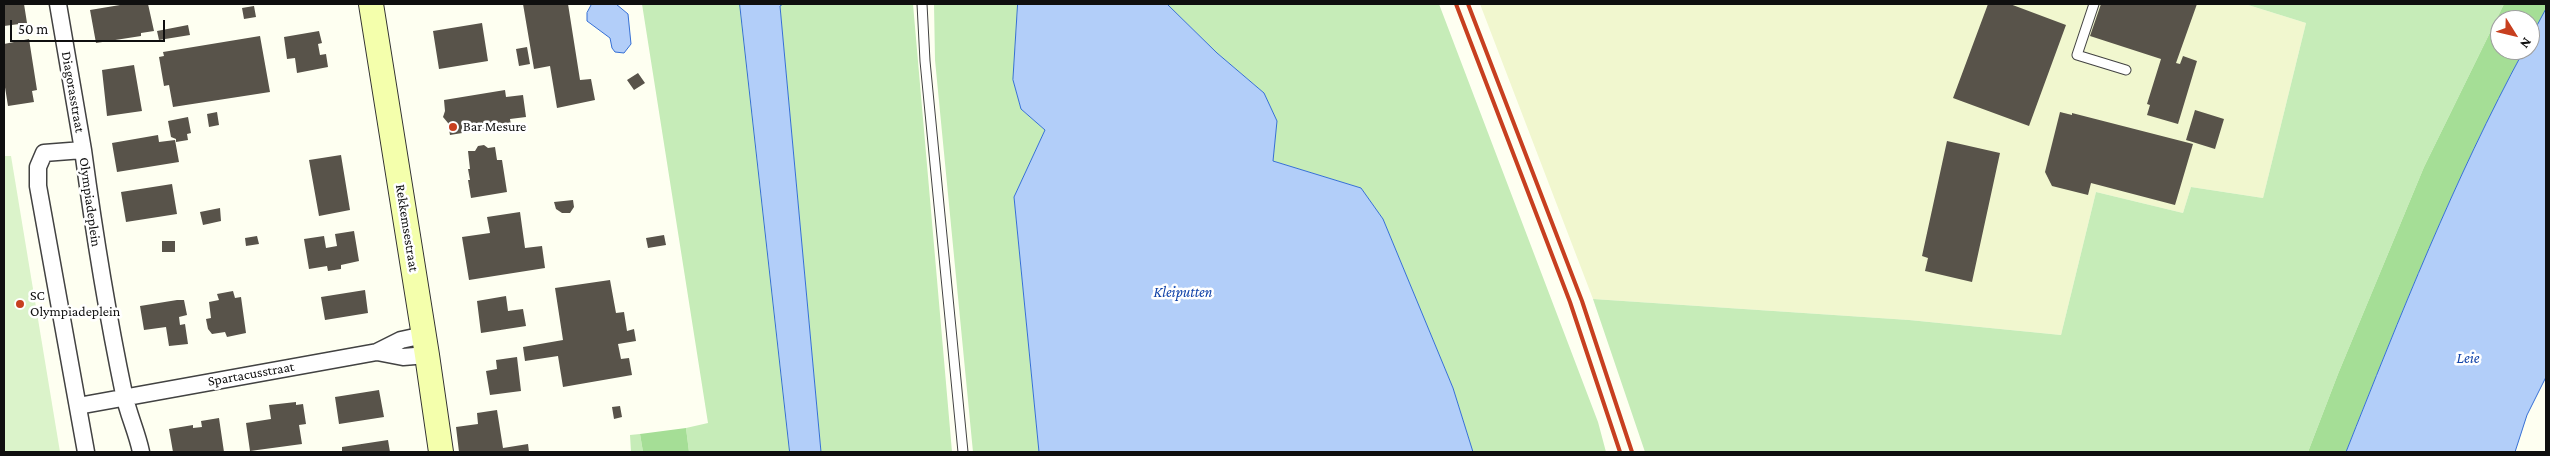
<!DOCTYPE html>
<style>
body{margin:0}
#map{position:relative;width:2550px;height:456px;overflow:hidden;background:#fefff1;font-family:"Crimson Pro",serif}
canvas{display:block}
.frame{position:absolute;inset:0;border:5px solid #0f0f0f;pointer-events:none}
.north{position:absolute;left:2490px;top:10px;width:50px;height:50px;box-sizing:border-box;background:#fff;border:1px solid #9f9f9f;border-radius:50%;rotate:126deg;font-size:14px;font-weight:700;line-height:20px;text-align:center;color:#0f0f0f}
.north::after{content:'';display:block;margin:auto;width:18px;height:22px;background:#c73f1f;clip-path:polygon(50% 0,100% 100%,50% 72%,0 100%)}
.scale{position:absolute;left:10px;top:20px;width:155px;height:22px;box-sizing:border-box;border:2px solid #0f0f0f;border-top:0;padding-left:6px;font-size:15px;line-height:18px;white-space:nowrap;color:#0f0f0f;-webkit-text-stroke:4px #fff;paint-order:stroke}
</style>
<div id="map">
<canvas width="2550" height="456"></canvas>
<div class="frame"></div>
<div class="north">N</div>
<div class="scale">50 m</div>
</div>
<script>
const ctx = document.querySelector('canvas').getContext('2d');
ctx.lineJoin = 'round';
function fill(path, color) { ctx.fillStyle = color; ctx.fill(path, 'evenodd'); }
function stroke(path, color, width, dash) { ctx.strokeStyle = color; ctx.lineWidth = width; ctx.lineCap = dash ? 'butt' : 'round'; ctx.setLineDash(dash || []); ctx.stroke(path); }
function write(font, color, halo, rows, align = 'center') {
  ctx.font = font + ' "Crimson Pro",serif'; ctx.lineWidth = 5; ctx.setLineDash([]); ctx.textBaseline = 'middle'; ctx.strokeStyle = halo; ctx.fillStyle = color; for (const [text, x, y, turn = 0] of rows) {
    ctx.save(); ctx.translate(x, y); ctx.rotate((+turn || 0) * Math.PI / 180); ctx.textAlign = isNaN(turn) ? turn : align; if (halo) ctx.strokeText(text, 0, 0); ctx.fillText(text, 0, 0); ctx.restore();
  }
}
fill(new Path2D(`
 M1480,4H2245L2306,23L2263,198L2191,187L2183,213L2096,192L2061,335L1909,320L1593,299Z`), '#f1f7cf');
fill(new Path2D(`
 M642,4H740L790,452H689L686,428L708,423Z
 M783,4H913L952,452H821L780,6Z
 M934,4H1018L1013,80L1021,109L1045,130L1014,197L1039,452H973L935,60Z
 M1167,4H1439L1598,422L1606,452H1473L1453,388L1383,219L1361,188L1273,161L1277,121L1264,93L1217,53Z
 M2245,4H2504L2424,167L2338,374L2308,452H1645L1593,299L1909,320L2061,335L2096,192L2183,213L2191,187L2263,198L2306,23Z
 M640,434L643,452H631L630,435Z`), '#c6ecb8');
fill(new Path2D(`
 M2504,4H2546V9L2530,39V20H2500V50H2524C2454,179 2400,316 2346,452H2308L2338,374L2424,167Z
 M686,428L689,452H643L640,434Z`), '#a5de96');
fill(new Path2D(`
 M4,156H11L60,452H4Z`), '#dbf3ca');
const water = new Path2D(`
 M592,4H616L628,14L631,44L624,53L615,52L612,48L610,38L587,21V13Z
 M740,4H783L780,6L821,452H790Z
 M1018,4H1167L1217,53L1264,93L1277,121L1273,161L1361,188L1383,219L1453,388L1473,452H1039L1014,197L1045,130L1021,109L1013,80Z
 M2546,9V377L2527,415L2515,452H2346C2400,316 2454,179 2524,50H2530V39Z`);
fill(water, '#b2cef9');
stroke(water, '#356fd4', 1);
fill(new Path2D(`
 M4,4H24L27,23L4,26Z
 M126,4H148L154,31L141,33V36L96,43L90,10Z
 M523,4H568L580,80L591,79L595,100L557,108L550,66L534,69Z
 M1988,4H2010L2066,25L2029,126L1953,98Z
 M2101,4H2197L2176,63L2180,64L2183,56L2197,61L2178,124L2147,115L2150,105L2147,104L2161,59L2090,36Z
 M254,6L256,17L244,19L242,8Z
 M482,23L488,61L439,69L433,31Z
 M188,25L190,35L159,40L157,31Z
 M319,31L322,43L318,44L320,55L326,54L328,67L297,73L295,58L287,59L284,37Z
 M260,36L270,92L173,107L169,85L164,86L159,57L164,56L163,52Z
 M29,39L37,90L32,91L34,102L8,106L4,81V44Z
 M527,47L530,64L519,66L516,49Z
 M134,65L142,111L107,116L102,70Z
 M638,73L645,83L634,90L627,80Z
 M505,90L506,97L523,95L526,117L510,119L511,125L450,135L448,123L443,117L445,111L444,100Z
 M2195,110L2224,119L2215,149L2186,140Z
 M217,112L219,125L209,127L207,114Z
 M2060,112L2072,115V113L2193,144L2175,205L2091,183L2088,195L2052,186L2045,172Z
 M188,117L191,133L187,134L188,140L176,142V139L171,137L168,121Z
 M158,135L159,142L175,140L179,162L117,172L112,143Z
 M1947,141L2000,153L1972,282L1925,271L1928,258L1922,256Z
 M484,145L488,148L495,147L497,160H502L507,192L471,198L468,180H470L468,169H470L468,151H475L478,146Z
 M341,155L350,210L319,216L309,160Z
 M172,184L177,214L126,222L121,192Z
 M573,200L574,207L570,213H562L556,209L554,202Z
 M220,208L221,221L203,225L200,212Z
 M520,212L525,248L542,246L545,268L469,280L462,237L490,233L487,217Z
 M354,231L359,261L341,265V269L328,271L327,266L309,269L304,239L324,236L326,248L337,246L335,234Z
 M664,235L666,245L648,248L646,238Z
 M257,236L259,244L246,246L245,238Z
 M162,241H175V252H162Z
 M610,280L616,313L624,312L627,331L634,329L636,341L618,344L621,359L629,358L632,375L563,387L558,356L525,361L523,347L563,340L555,288Z
 M365,290L368,313L325,320L321,297Z
 M233,291L235,298L241,297L246,333L227,337L225,332L212,334L208,329L206,319L211,318L209,302L219,300L217,294Z
 M506,296L508,311L523,309L526,326L481,333L477,301Z
 M177,300H184L187,315L179,317L180,325L185,324L188,344L169,346L166,327L144,330L140,306Z
 M517,357L521,391L490,395L486,371L497,369L496,360Z
 M379,390L384,417L339,424L335,397Z
 M296,402V405L303,404L306,424L299,425L302,444L250,451L246,423L271,419L269,405Z
 M620,406L622,417L614,419L612,407Z
 M497,410L503,448L528,444L529,452H459L456,427L478,424L477,413Z
 M219,418L224,452H173L169,429L193,425V428L202,427L201,421Z
 M388,440L390,452H342V447Z`), '#58534a');
const lane = new Path2D(`
 M922,4L925,61L963,452
 M2094,4L2077,55L2126,70`);
const street = new Path2D(`
 M58,4L83,150
 M377,352L403,357L427,355
 M78,406L377,352L401,340L424,335
 M86,452L38,186V167L44,153L83,150C94,232 107,313 124,394C128,414 137,432 141,452`);
const secondary = new Path2D(`
 M371,4L427,355L441,452`);
stroke(lane, '#424242', 11);
stroke(street, '#424242', 19);
stroke(secondary, '#313131', 26);
stroke(lane, '#fff', 9);
stroke(street, '#fff', 16);
stroke(secondary, '#f4ffac', 24);
stroke(new Path2D(`
 M1456,4L1570,302L1620,452
 M1468,4L1582,301L1632,452`), '#c73f1f', 4);
for (const [x, y, r, color] of [
 [453,127,5,"#c73f1f"],
 [20,304,5,"#c73f1f"]
]) { const dot = new Path2D(); dot.arc(x, y, r, 0, 2 * Math.PI); ctx.fillStyle = color; ctx.fill(dot); stroke(dot, '#fff', 2); }
write('14px', '#0f0f0f', '#fff', [
 ["Diagorasstraat",73,92,80],
 ["Olympiadeplein",90,202,82],
 ["Rekkemsestraat",407,228,81],
 ["Spartacusstraat",251,374,-10]
]);
write('14px', '#0f0f0f', '#fff', [
 ["Bar Mesure",463,127],
 ["SC",30,296],
 ["Olympiadeplein",30,312]
], 'left');
write('italic 15px', '#1042a8', '#fff', [
 ["Kleiputten",1183,292],
 ["Leie",2468,358]
]);
</script>
